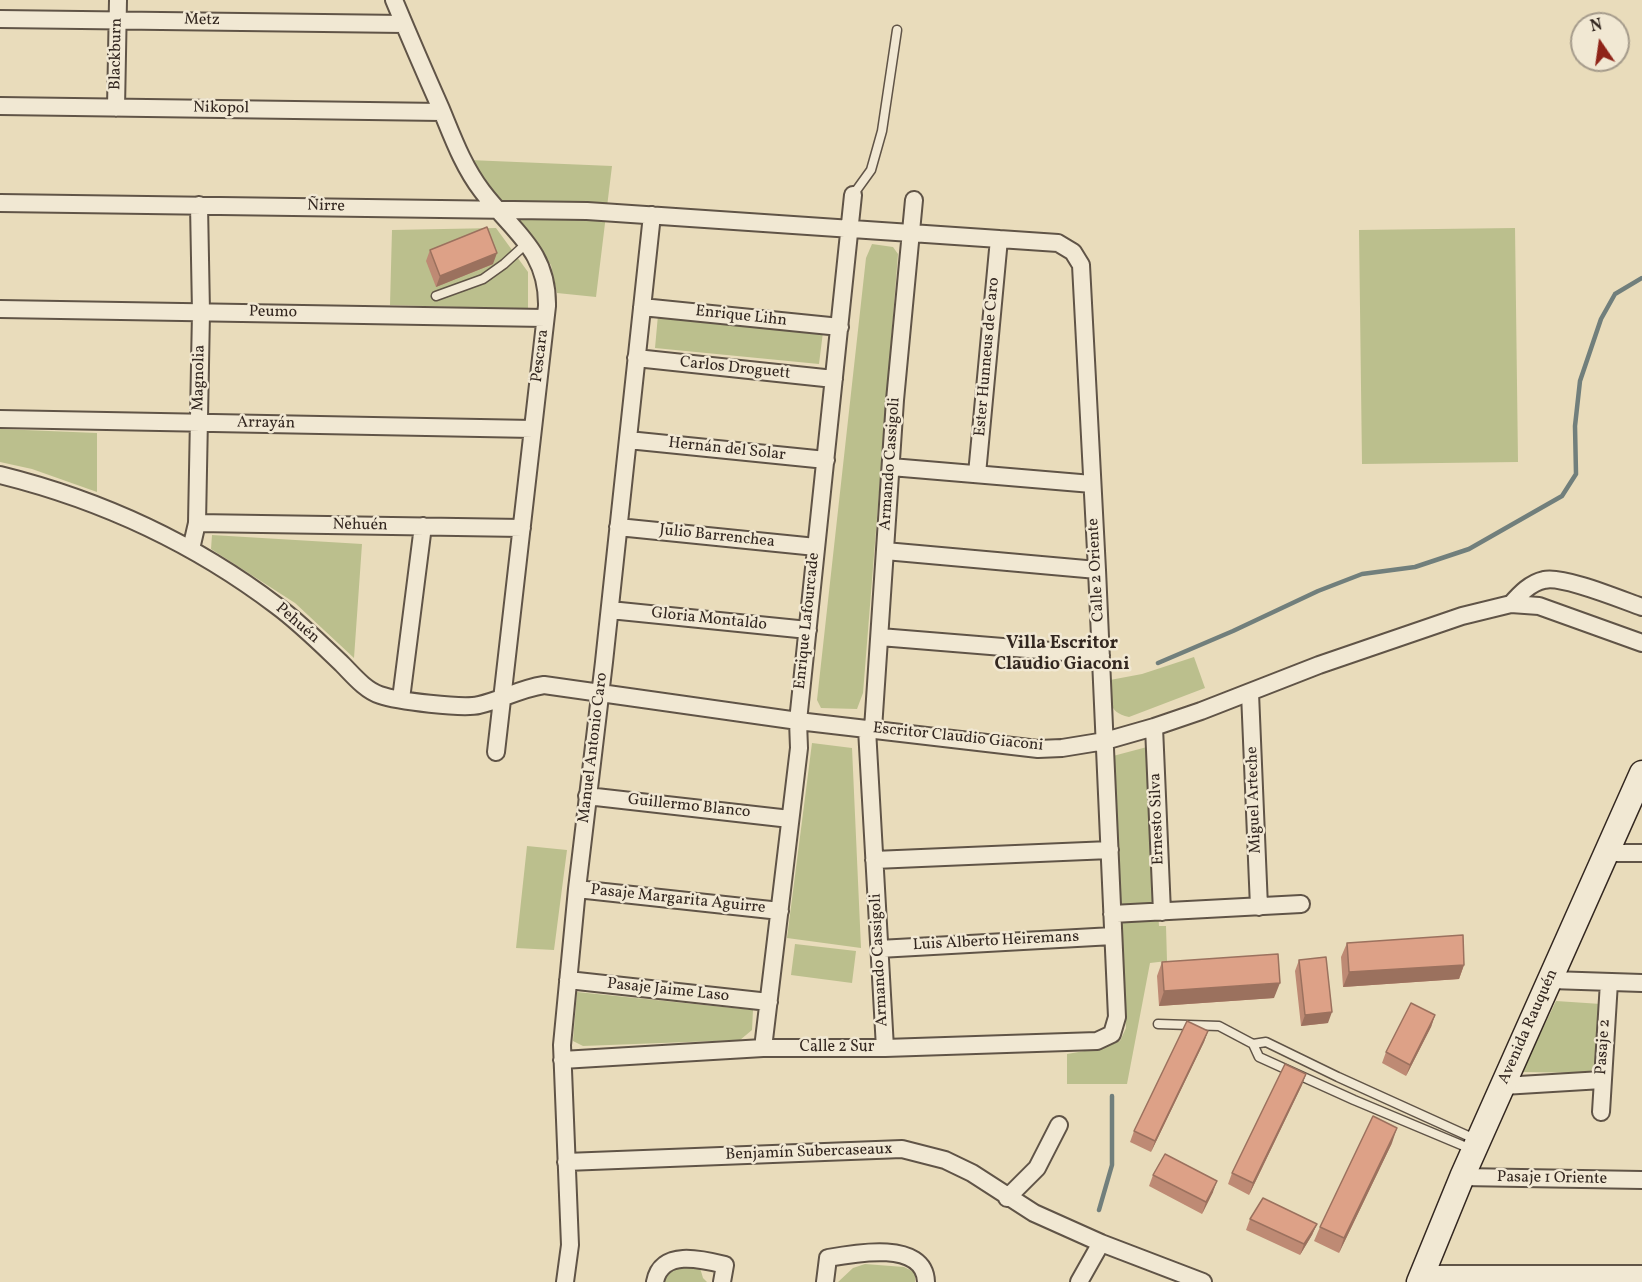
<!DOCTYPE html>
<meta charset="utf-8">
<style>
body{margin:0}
#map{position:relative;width:1642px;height:1282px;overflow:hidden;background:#e9dcbb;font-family:Vollkorn,serif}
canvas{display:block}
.north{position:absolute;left:1570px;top:12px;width:60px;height:60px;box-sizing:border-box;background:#f1e8d3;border:2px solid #a59b8b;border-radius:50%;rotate:347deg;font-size:16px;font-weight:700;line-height:24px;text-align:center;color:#332720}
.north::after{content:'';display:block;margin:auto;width:21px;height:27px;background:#8f2418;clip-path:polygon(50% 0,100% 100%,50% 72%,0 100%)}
</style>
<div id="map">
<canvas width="1642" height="1282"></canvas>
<div class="north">N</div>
</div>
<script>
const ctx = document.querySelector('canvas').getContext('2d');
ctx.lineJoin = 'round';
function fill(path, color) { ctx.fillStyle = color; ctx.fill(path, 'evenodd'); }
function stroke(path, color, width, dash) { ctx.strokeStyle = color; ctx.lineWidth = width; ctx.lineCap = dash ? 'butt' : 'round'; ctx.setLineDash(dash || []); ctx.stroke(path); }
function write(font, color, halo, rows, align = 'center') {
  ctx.font = font + ' Vollkorn,serif'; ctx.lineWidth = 5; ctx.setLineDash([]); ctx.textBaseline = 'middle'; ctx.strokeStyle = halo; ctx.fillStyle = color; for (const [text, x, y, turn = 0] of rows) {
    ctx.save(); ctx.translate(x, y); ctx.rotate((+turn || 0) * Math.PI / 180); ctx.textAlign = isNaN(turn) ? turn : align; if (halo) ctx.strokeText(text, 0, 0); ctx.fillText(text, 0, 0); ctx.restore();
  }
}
fill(new Path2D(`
 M469,160L612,166L596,297L557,293L551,265Z
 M496,228L528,272V309L390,305L392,230Z
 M1515,228L1518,462L1362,464L1359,230Z
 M872,244L893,247L898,254L863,693L857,709L821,708L817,700L866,258Z
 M658,315L823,332L819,364L655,348Z
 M0,429L97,433V492L32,469L0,462Z
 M212,535L362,544L354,658L295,603L211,549Z
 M1194,657L1205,688L1129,717C1106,712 1111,699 1110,680L1142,674Z
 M812,743L852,748L861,948L787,938Z
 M1147,747L1159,926H1166L1167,961L1150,963L1127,1084H1067V1054L1102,1048L1120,1041L1126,1028L1113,756Z
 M527,846L567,850L554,950L516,948Z
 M795,944L856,951L852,983L791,975Z
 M577,992L753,1010L752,1030L740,1040L583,1046L573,1041Z
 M1556,1001L1601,1004L1596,1064L1589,1073L1522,1072Z
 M865,1264L904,1267L916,1273L915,1282H838L853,1268Z
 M675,1267L700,1268L703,1278L707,1282H663L666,1275Z`), '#bbbf8d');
stroke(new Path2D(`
 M1158,663L1233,631L1318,591L1362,574L1415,567L1469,549L1562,496L1576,474L1575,426L1580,381L1601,319L1615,294L1642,278
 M1099,1210L1112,1165V1096`), '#717f7c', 4.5);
const lane = new Path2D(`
 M853,195L871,170L882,131L897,30
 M436,296L483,279L504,264L527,243
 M1158,1024L1219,1026L1253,1044L1259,1057L1354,1100L1471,1149
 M1253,1044L1266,1042L1338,1077L1477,1140`);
const street = new Path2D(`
 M394,0C409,36 425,73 441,109C453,138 463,166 482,191C512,231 548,250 547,306L496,752
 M0,19L404,24
 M0,106L442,112
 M116,108L118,0
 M0,203L587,211L1058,243L1073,252L1081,265L1097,570L1117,1017L1112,1034L1097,1041L885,1048H763L562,1060
 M642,307L840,327
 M0,309L545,318
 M636,358L834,379
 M0,419L533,429
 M628,440L826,460
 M891,467L1092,484
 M977,474L999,239
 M0,475C101,500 194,543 277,606C300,623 321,644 342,664C353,675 365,690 380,695C397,701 463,709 479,705C502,700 518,689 544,685L798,721L1038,749L1062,748L1105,741L1154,727L1201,711L1319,665L1462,616L1511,604L1539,606L1642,643
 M197,523L522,528
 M618,527L816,547
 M191,549L197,523L201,312L199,205
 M885,551L1097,570
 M1511,604C1520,594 1530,583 1544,580C1562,575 1622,600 1642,607
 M610,610L808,630
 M880,637L1101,655
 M1250,693L1259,907
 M401,699L423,526
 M1154,727L1162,912
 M867,729L885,1048
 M873,729L895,400L914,200
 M587,796L790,819
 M1607,853H1642
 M874,860L1110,850
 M577,889L780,911
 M1112,914L1301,904
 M879,949L1113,936
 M568,980L769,1002
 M1551,980L1642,983
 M763,1048L799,748L798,721L853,195
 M1503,1086L1602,1080
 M1601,1112L1609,982
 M566,1162L902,1149L945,1160L972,1173L1034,1213L1101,1243L1203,1282
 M1462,1177L1642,1180
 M1007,1198L1037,1168L1059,1125
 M1423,1274H1642
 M565,1282L570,1245L562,1045L577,889L604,662L652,215
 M655,1282C661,1249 701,1259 725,1265L722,1282
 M825,1282L828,1258C855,1253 925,1240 926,1282
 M1079,1282L1101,1243`);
const secondary = new Path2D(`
 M1419,1282L1462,1177L1642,773`);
stroke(lane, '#605447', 11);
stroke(street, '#605447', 20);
stroke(secondary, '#332720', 27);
stroke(lane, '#f1e8d3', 8);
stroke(street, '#f1e8d3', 16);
stroke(secondary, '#f1e8d3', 24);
fill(new Path2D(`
 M430,250L493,264L436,287L426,261Z
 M1347,943L1464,965L1459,979L1343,987L1341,957Z
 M1299,960L1328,1023L1301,1026L1295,971Z
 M1162,962L1274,998L1159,1006L1157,976Z
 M1435,1015L1431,1027L1406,1076L1382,1063L1386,1052Z
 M1208,1031L1204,1042L1151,1152L1130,1142L1134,1131Z
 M1306,1074L1302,1085L1249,1195L1228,1184L1232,1173Z
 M1392,1143L1339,1253L1314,1241L1320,1227Z
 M1153,1175L1213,1192L1202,1214L1149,1186Z
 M1250,1219L1317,1224L1312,1235L1300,1255L1246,1230Z`), '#be8a74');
fill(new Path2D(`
 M497,253L493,264L436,287L440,276Z
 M1464,965L1459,979L1343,987L1349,972Z
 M1280,983L1274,998L1159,1006L1164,991Z
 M1332,1012L1328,1023L1301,1026L1305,1015Z
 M1435,1015L1431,1027L1406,1076L1410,1065Z
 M1208,1031L1204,1042L1151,1152L1155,1141Z
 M1306,1074L1302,1085L1249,1195L1253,1183Z
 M1397,1128L1392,1143L1339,1253L1344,1238Z
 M1217,1181L1213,1192L1202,1214L1206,1202Z
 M1317,1224L1312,1235L1300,1255L1304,1244Z`), '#9b715e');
const building = new Path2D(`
 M487,227L497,253L440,276L430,250Z
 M1463,935L1464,965L1349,972L1347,943Z
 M1278,954L1280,983L1164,991L1162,962Z
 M1326,957L1332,1012L1305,1015L1299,960Z
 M1411,1003L1435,1015L1410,1065L1386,1052Z
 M1187,1021L1208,1031L1155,1141L1134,1131Z
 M1285,1064L1306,1074L1253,1183L1232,1173Z
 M1373,1116L1397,1128L1344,1238L1320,1227Z
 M1165,1154L1217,1181L1206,1202L1153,1175Z
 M1263,1198L1317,1224L1304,1244L1250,1219Z`);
fill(building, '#dda187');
stroke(building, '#9b715e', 1.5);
write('16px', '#332720', '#f1e8d3', [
 ["Metz",202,21,1],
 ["Blackburn",117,54,-89],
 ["Nikopol",221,109,1],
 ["Ñirre",326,207,1],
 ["Peumo",273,313,1],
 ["Enrique Lihn",741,317,6],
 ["Pescara",541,356,-83],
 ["Ester Hunneus de Caro",988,357,-85],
 ["Carlos Droguett",735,369,6],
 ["Magnolia",200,378,-89],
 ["Arrayán",266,424,1],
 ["Hernán del Solar",727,450,6],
 ["Armando Cassigoli",891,464,-86],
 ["Nehuén",360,526,1],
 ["Julio Barrenchea",717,537,6],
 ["Calle 2 Oriente",1097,570,-93],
 ["Gloria Montaldo",709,620,6],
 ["Enrique Lafourcade",808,621,-84],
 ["Pehuén",297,624,41],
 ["Escritor Claudio Giaconi",958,738,6],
 ["Manuel Antonio Caro",594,748,-83],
 ["Miguel Arteche",1255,800,-92],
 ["Guillermo Blanco",689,807,6],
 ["Ernesto Silva",1158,819,-92],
 ["Pasaje Margarita Aguirre",678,900,6],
 ["Luis Alberto Heiremans",996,942,-3],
 ["Armando Cassigoli",880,960,-93],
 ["Pasaje Jaime Laso",668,991,6],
 ["Avenida Rauquén",1529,1027,-66],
 ["Pasaje 2",1604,1047,-86],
 ["Calle 2 Sur",837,1048],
 ["Benjamín Subercaseaux",809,1153,-2],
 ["Pasaje 1 Oriente",1552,1179,1]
]);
write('bold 18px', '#332720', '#f1e8d3', [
 ["Villa Escritor",1062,645],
 ["Claudio Giaconi",1062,666]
]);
</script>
